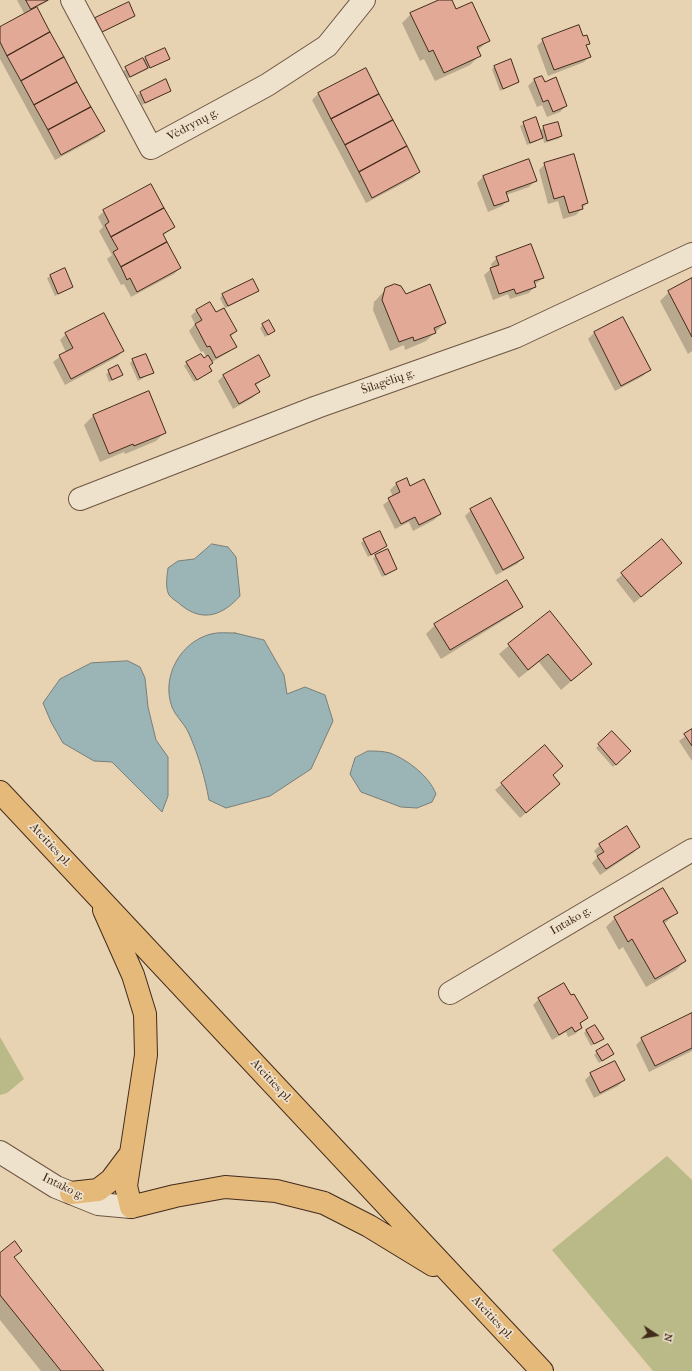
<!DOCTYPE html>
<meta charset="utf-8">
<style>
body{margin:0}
#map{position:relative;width:692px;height:1371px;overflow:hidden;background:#e7d2b2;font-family:"IM FELL French Canon",serif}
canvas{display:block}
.north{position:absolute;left:636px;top:1315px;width:40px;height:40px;-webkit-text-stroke:3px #efe2cd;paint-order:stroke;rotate:102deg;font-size:11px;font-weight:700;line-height:16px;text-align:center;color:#432b1c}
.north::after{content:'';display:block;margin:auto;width:14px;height:18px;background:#432b1c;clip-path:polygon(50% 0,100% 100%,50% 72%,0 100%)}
</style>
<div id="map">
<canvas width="692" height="1371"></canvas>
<div class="north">N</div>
</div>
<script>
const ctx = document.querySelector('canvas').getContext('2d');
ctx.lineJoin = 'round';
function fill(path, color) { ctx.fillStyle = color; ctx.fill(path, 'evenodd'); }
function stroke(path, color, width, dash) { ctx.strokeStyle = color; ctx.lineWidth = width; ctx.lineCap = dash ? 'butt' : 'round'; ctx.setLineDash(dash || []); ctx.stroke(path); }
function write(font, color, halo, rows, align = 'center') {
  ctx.font = font + ' "IM FELL French Canon",serif'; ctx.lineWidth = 3.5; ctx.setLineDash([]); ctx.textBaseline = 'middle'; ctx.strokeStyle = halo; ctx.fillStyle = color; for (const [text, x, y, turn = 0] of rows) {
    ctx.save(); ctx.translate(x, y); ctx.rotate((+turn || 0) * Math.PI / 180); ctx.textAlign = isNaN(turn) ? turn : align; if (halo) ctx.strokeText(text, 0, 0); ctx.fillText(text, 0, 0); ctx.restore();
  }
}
fill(new Path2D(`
 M0,1037L24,1079L7,1093L0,1095Z
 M667,1156L692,1180V1371H653L552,1250Z`), '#baba89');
const water = new Path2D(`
 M212,544L228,547L236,557L240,596C223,615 203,623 181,605C178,602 172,599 169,595C165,587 167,577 168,568L178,561L194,559Z
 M235,633L264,640L284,675L287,694L305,687L325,695L333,721L311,769L270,796L226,808L209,800C205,778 199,757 190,736C186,725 176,717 172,707C161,677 180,642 211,634C218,632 227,633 235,633Z
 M128,661L140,667L145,678L148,707L156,740L168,757V796L162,812L112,762L94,761L63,743L51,722L43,703L60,679L91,663Z
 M368,751C374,751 383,751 390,753C408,760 429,776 436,794L432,802L417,808L401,807L361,792L350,774L355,758Z`);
fill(water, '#9bb5b7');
stroke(water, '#787e79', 1);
fill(new Path2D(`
 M17,0H50L36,8L104,131L98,137L55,160L0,59V28L25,15Z
 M442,0H451L455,10L489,40L477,51L479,56L470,65L435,81L424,59L420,61L402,23L411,14Z
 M134,16L99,34L93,21L96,19Z
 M582,37L589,44L586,46L590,56L584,62L548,76L537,46L543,40Z
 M146,58L169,59L127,79L123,71Z
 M495,67L518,82L500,91L492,69Z
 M365,69L419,172L413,178L366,203L312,100L318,94Z
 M542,77L544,83L566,106L560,112L547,117L542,105L537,107L528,86L534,80Z
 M166,81L170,91L142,105L137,95Z
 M536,118L540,131L544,127L561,136L558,139L544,143L543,137L539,140L527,145L520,126Z
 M545,164L587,203L576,215L563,219L558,201L548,204L539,170Z
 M483,177L535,181L529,187L506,195L508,200L502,206L488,212L477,183Z
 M104,211L174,227L162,236L180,268L174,274L131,297L124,284L121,285L107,259L112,255L99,231L103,227L98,217Z
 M497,258L543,278L534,285L535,286L529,293L510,299L508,294L493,300L484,275L492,268L491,264Z
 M64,269L72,287L55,296L47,278Z
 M692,279V351L688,354L660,301L669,292Z
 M395,285L445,323L426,341L405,350L404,345L390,351L373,310L374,302L389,286Z
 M258,291L224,309L236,331L230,337L235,346L229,352L212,362L208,367L211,371L194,382L184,366L187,363L207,358L203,351L201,352L189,331L195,324L191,316L197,310L215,314L225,308L220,298L223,295Z
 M623,318L649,370L643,376L615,391L588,339L594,333Z
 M263,325L274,331L265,337L260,328Z
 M66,334L123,351L117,357L65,385L53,362L66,352L60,340Z
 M133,360L153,372L138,381L130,363Z
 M118,367L122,375L109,382L106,374Z
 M224,375H269L255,386L258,392L252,398L233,409L218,381Z
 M148,393L165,432L156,441L125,454L124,452L100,462L84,425L93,416Z
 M406,479L410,487L440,514L434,520L413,531L409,522L395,529L383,505L393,497L390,490L396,484Z
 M471,510L523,558L517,564L496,575L465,516Z
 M364,540L386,546L368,557L361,543Z
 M662,541L681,563L634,603L616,580Z
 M376,556L396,569L382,577L373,558Z
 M521,606L512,615L441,659L426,634L435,625Z
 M549,612L591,664L561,690L539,662L519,678L499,654Z
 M692,731V761L679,741Z
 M612,732L630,751L613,767L596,748Z
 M545,746L553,790L520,818L495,790Z
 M600,845L639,847L633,853L600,875L592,863L598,857L594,851Z
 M676,913L664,924L685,961L676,970L646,987L623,947L619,950L606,927L615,918Z
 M539,999L587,1018L580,1024L581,1028L575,1034L568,1037L566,1032L552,1040L533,1005Z
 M692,1014V1051L649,1072L636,1045L642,1039Z
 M586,1031L602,1039L591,1046L584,1033Z
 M597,1052L613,1054L599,1063L594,1055Z
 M591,1074L624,1080L618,1086L594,1098L585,1080Z
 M0,1254L13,1258L103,1371H41L0,1320Z`), '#0003');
const building = new Path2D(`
 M26,0H48L31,9Z
 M439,0H452L456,9L472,2L490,41L477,47L481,56L444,73L433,50L429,52L410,13Z
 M129,2L135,16L102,32L95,18Z
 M37,7L50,32L7,56L0,42V27Z
 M579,25L583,36L587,35L590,44L586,45L591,57L554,70L542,39Z
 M50,32L64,57L21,81L7,56Z
 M165,48L170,59L150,68L145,57Z
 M64,57L77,82L34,105L21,81Z
 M143,58L148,68L130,77L125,67Z
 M511,59L519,82L503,89L494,66Z
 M366,68L379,94L331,119L318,93Z
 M542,76L545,82L556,77L567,106L553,112L548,100L543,102L534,79Z
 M166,79L171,91L145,103L140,92Z
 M77,82L91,107L48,130L34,105Z
 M379,94L393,120L345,145L331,119Z
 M91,107L105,131L61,155L48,130Z
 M536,117L543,138L530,143L523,122Z
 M393,120L407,146L359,172L345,145Z
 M558,122L562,136L547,141L543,126Z
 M407,146L420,172L372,198L359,172Z
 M574,154L588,203L582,205L583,209L569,213L564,196L554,199L544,163Z
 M529,159L537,181L506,192L509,201L494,206L483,176Z
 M151,184L164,208L111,237L105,225L109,222L103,210Z
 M164,208L175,227L163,234L167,242L121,267L113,252L118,249L111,237Z
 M167,242L181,268L137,292L130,278L127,280L121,267Z
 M531,244L544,278L534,281L536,287L516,294L514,289L499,294L490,268L499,265L496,257Z
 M65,268L73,287L58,294L50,275Z
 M692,278V337L668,291Z
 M253,279L259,291L228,306L222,294Z
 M395,284L401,286L406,294L430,284L446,323L434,328L436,333L414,341L413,337L399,342L382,300L385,288Z
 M210,302L216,312L224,308L237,331L230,335L237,347L216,358L210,346L207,347L195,324L202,320L196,310Z
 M104,313L124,351L71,379L59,355L73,348L65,333Z
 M623,317L651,370L621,386L594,332Z
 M269,320L275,331L268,335L262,324Z
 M146,354L154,373L140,378L132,359Z
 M201,354L204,358L208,355L213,363L209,366L212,371L197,380L186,362Z
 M259,355L270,376L255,384L260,392L239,404L223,375Z
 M118,365L123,375L112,380L108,370Z
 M149,391L166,433L134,446L133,444L109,454L93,415Z
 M407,478L410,486L424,479L441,514L419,525L415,517L401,524L388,498L400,492L396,483Z
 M491,498L524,558L503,570L470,509Z
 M380,531L387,546L371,555L363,539Z
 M662,539L682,563L641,597L621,573Z
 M388,549L397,569L385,575L375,555Z
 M507,580L523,607L450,650L434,624Z
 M550,611L592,664L571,681L548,654L528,670L508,644Z
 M692,729V746L684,734Z
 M612,731L631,751L616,765L598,744Z
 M545,745L563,766L553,775L560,784L526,813L501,783Z
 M627,826L640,847L606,869L597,856L604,852L599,844Z
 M663,888L678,913L663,921L686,961L655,979L632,939L628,942L614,917Z
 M564,983L571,995L574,994L588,1018L580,1023L582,1028L575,1032L572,1027L559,1035L538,998Z
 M692,1013V1048L655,1066L641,1038Z
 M595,1025L604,1039L594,1044L586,1030Z
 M608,1044L614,1054L602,1061L596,1051Z
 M615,1061L625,1080L600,1093L590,1073Z
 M15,1241L22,1251L14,1257L104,1371H61L0,1295V1253Z`);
fill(building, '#e2a996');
stroke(building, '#432b1c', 1);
const minor = new Path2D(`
 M72,0L151,148L267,85L327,46L364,0
 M80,499L317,407L515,337L692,254
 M450,993L692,850
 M0,1152L56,1187L98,1204L131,1207`);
const highway = new Path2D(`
 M0,792L542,1371
 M104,910L133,975L145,1014L146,1055L126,1186L131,1207L175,1196L225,1187L276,1191L324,1203L369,1226L433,1265
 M71,1193L98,1190L111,1180L129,1156`);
stroke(minor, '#6c5542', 24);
stroke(highway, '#432b1c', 24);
stroke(minor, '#efe2cd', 22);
stroke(highway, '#e4b979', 22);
write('12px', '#432b1c', '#efe2cd', [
 ["Vėdrynų g.",193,125,-28],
 ["Šilagėlių g.",388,382,-19],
 ["Ateities pl.",50,845,47],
 ["Intako g.",571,921,-30],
 ["Ateities pl.",271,1081,47],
 ["Intako g.",63,1187,26],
 ["Ateities pl.",492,1318,47]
]);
</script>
